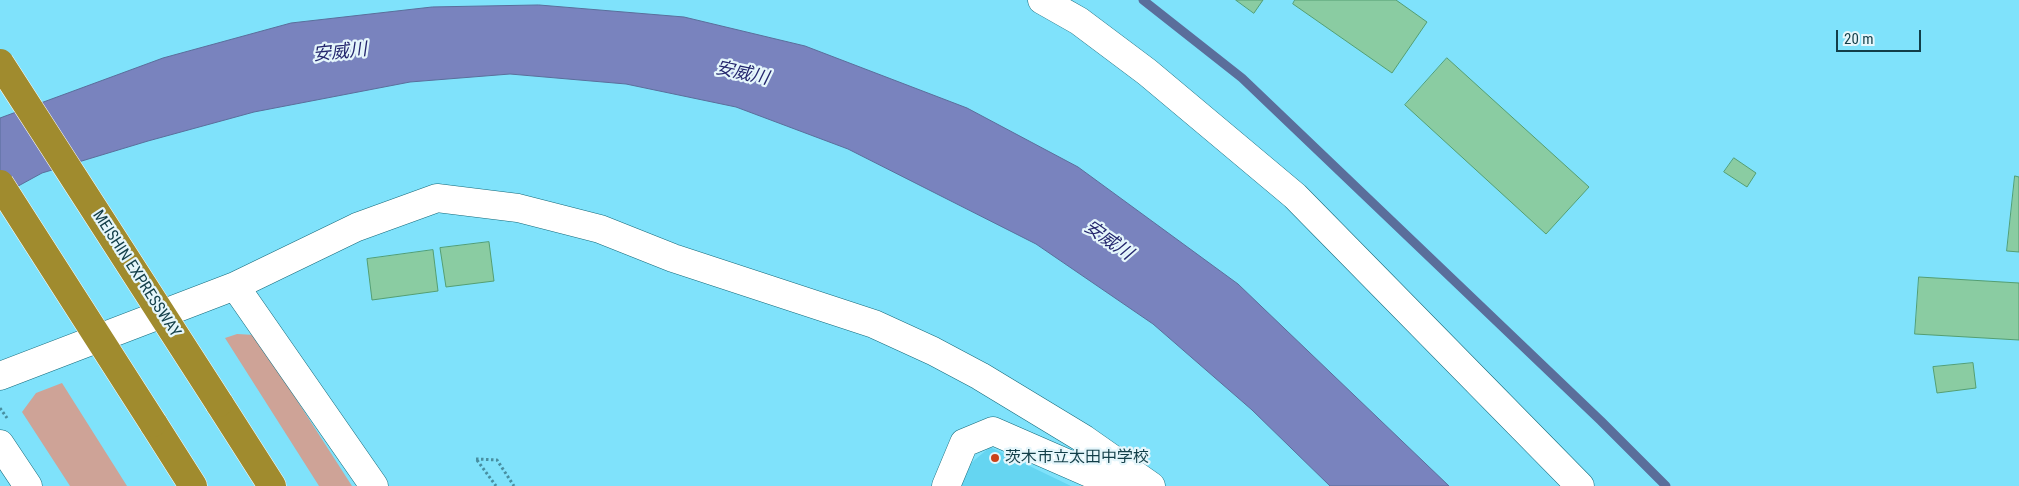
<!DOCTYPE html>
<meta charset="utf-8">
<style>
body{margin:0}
#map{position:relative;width:2019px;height:486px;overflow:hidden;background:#7fe2fb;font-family:"Roboto Condensed",sans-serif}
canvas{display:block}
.scale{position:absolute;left:1836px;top:30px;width:85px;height:22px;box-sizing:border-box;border:2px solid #123e48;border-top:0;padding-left:6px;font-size:15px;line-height:18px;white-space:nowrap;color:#123e48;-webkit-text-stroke:4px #e5f6fb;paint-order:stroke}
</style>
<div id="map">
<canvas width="2019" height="486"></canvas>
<div class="scale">20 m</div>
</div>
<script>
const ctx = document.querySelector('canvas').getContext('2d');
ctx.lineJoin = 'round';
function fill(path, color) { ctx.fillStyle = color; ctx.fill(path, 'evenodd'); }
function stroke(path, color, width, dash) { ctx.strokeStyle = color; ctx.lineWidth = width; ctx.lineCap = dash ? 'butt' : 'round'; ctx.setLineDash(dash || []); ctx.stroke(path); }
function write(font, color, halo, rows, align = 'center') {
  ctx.font = font + ' "Roboto Condensed","Noto Sans JP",sans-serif'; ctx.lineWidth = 4.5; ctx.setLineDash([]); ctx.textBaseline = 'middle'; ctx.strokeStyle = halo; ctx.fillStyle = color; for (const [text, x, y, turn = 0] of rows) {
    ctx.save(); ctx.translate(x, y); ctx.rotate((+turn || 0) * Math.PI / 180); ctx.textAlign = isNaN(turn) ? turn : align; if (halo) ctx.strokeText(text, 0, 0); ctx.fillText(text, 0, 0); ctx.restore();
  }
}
fill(new Path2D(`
 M990,447L1071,486H959L964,469Z`), '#65d5f1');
fill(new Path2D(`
 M237,334L255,335L352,486H319L225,338Z
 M62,383L127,486H70L22,412L36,393Z`), '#cea397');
const water = new Path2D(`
 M539,5L684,17L805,46L967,108L1078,167L1238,284L1449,486H1330L1252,410L1153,324L1036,244L848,149L736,107L626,84L510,74L410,82L254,112L148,141L42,173L0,196V118L163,58L291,23L432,7Z`);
fill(water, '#7983be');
stroke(water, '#5a6e9b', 1);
stroke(new Path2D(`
 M1143,0L1242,78L1601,421L1666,486`), '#5a6e9b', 9);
const building = new Path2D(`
 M1236,0H1263L1254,13Z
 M1295,0H1396L1427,22L1392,73L1293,4Z
 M1447,58L1589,187L1546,234L1405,105Z
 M1734,158L1756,173L1747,187L1724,172Z
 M2015,176L2019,177V252L2007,251Z
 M489,242L494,281L446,287L440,248Z
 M433,250L438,291L372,300L367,259Z
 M1919,277L2019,283V340L1915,334Z
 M1973,363L1976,388L1937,393L1933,367Z`);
fill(building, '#8acca2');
stroke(building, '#549e72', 1);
const minor = new Path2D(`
 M1042,0L1079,21L1147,72L1295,196L1580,486
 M235,286L374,486
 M0,376L235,286L357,227L437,198L518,208L600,229L673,258L874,324L933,351L980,376L1084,439L1151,486
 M0,444L28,486
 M946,486L964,443L993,431L1119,486`);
const highway = new Path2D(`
 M219,403L272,486
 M153,423L193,486`);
stroke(minor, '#14697a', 29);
stroke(highway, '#fff', 29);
stroke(new Path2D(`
 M0,408L7,418
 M476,459L497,460L514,486
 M477,460L496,486`), '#488fa1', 3, [2.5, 2.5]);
stroke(minor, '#fff', 28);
stroke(highway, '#a08b2e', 28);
const highwayBridge = new Path2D(`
 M0,63L219,403
 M0,184L153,423`);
stroke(highwayBridge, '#fff', 29, []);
stroke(highwayBridge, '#a08b2e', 28);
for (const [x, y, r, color] of [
 [995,458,5,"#ca4219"]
]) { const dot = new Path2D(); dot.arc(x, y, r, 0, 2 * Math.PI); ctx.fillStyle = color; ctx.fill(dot); stroke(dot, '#e5f6fb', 2); }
write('16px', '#123e48', '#e5f6fb', [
 ["MEISHIN EXPRESSWAY",136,274,57]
]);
write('16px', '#123e48', '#e5f6fb', [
 ["茨木市立太田中学校",1005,458]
], 'left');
write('italic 18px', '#25276e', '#e5f6fb', [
 ["安威川",340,53,-6],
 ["安威川",742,74,12],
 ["安威川",1108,241,35]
]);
</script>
